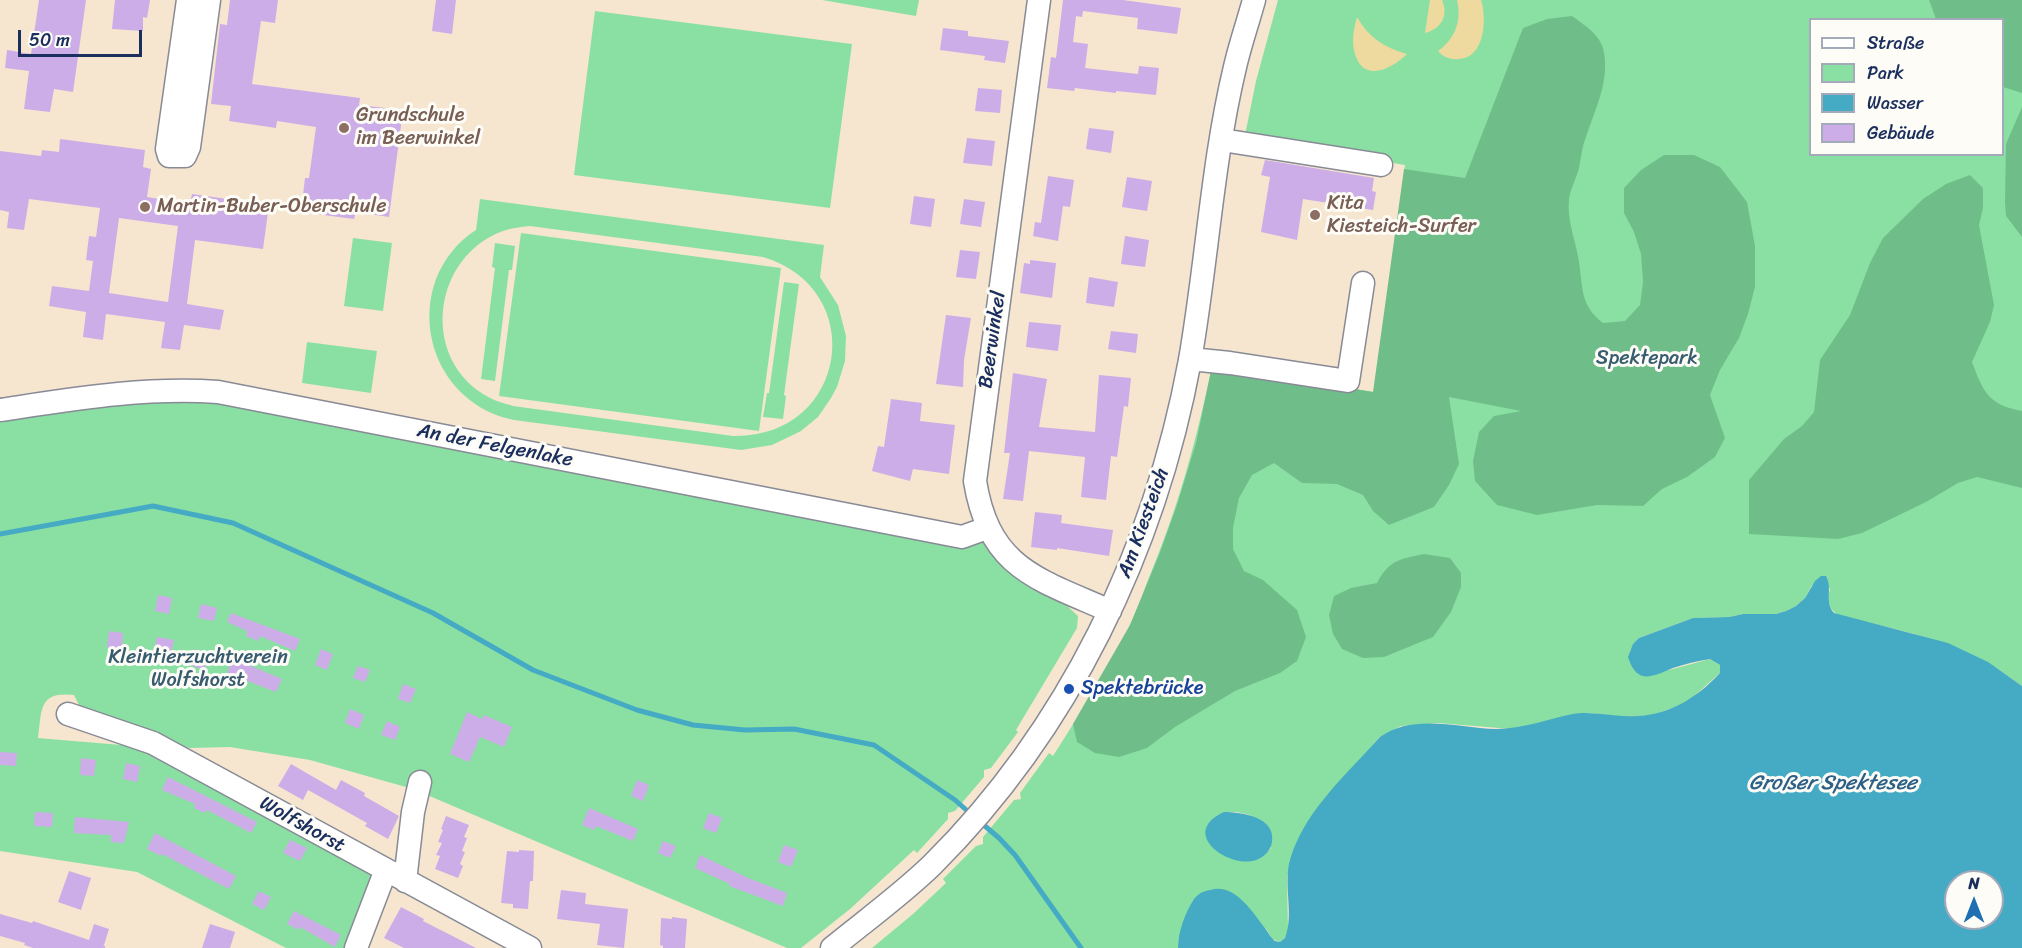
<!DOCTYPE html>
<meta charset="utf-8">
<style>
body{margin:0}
#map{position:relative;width:2022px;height:948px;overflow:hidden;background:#f6e6cf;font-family:Sriracha,sans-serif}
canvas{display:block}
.legend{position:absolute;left:1809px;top:18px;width:195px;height:138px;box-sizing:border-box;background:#fdfcf7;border:2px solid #a3aaba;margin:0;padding:8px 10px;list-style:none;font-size:18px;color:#1b2f5e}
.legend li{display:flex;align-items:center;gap:12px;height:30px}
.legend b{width:30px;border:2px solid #a3aaba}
.north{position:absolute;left:1944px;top:870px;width:60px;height:60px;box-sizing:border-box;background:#fdfcf7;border:2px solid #a3aaba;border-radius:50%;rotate:0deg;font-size:16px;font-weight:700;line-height:24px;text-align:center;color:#1b2f5e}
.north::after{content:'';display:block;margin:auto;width:21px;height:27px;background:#1f6fb2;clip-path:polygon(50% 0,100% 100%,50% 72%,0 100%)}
.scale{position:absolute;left:18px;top:30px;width:124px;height:27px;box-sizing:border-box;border:3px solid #1b2f5e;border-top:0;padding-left:8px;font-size:18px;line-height:21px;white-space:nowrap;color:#1b2f5e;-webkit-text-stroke:4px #fdfcf7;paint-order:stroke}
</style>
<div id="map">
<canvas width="2022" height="948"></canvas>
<ul class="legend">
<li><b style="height:8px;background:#fff"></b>Straße</li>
<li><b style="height:16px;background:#8ae0a3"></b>Park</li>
<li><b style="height:16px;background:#45aac4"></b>Wasser</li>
<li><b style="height:16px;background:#cdade8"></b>Gebäude</li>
</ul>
<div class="north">N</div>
<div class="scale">50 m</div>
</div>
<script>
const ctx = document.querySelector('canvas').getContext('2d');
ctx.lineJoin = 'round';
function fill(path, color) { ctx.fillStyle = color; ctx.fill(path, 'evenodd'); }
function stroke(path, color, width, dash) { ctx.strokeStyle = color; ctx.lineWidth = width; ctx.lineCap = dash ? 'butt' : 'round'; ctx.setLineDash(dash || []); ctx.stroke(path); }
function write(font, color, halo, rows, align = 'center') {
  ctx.font = font + ' Sriracha,sans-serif'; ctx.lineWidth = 6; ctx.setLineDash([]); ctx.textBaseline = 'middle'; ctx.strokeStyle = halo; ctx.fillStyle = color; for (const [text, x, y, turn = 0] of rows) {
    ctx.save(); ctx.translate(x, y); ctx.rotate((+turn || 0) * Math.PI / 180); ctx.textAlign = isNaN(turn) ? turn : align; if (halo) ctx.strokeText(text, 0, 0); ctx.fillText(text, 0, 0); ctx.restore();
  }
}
fill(new Path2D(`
 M822,0H919L916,16Z
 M1278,0H2022V686C1964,642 1909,632 1840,616C1827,609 1828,600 1830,588L1812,585L1805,598L1796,606L1786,611L1776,614H1743L1729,617L1693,618L1639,638L1630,651L1669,670L1710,659L1720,665V673L1693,697L1680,705L1653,715L1627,717L1589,713L1511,729L1438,723L1401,726L1380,737L1320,805L1296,845L1287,877L1288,931L1285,938L1280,942L1272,939L1266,929L1214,889C1187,896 1186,919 1178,942V948H872L913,914L946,883L943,879L976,846L983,844V837L1014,800L1021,799L1020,793L1049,753L1053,756C1080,714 1106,671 1129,627C1136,612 1142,596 1148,580C1178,508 1196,443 1212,366L1374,392L1405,165L1244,140L1256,81ZM1810,20H2002V154H1810ZM1224,812H1237L1250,815L1271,848C1255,865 1247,862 1227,857Z
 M595,11L852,44L830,208L574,175Z
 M480,199L824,245L820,277L838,305L846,336L845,361L837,387L831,398L818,417L801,431L772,445L741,450L514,420C449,407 414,340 436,279C444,259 458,241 476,230ZM530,226L763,257C870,289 848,438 733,436L513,406C503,403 492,400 483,394C420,354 434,256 503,231C512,228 521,227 530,226Z
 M521,233L781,268L759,431L499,396Z
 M353,238L392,243L383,311L344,306Z
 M495,243L515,246L512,270H509L495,381L481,379L495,268L492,267Z
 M784,282L799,284L784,395L786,396L783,419L763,417L767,393H769Z
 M307,342L377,351L371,393L302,383Z
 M201,399L982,541L1004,568L1040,593L1064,603L1078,616L1077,628L1016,730L1018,732L991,768L984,770V777L955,811L948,813V819L917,853L914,850L850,909L801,948H787L413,789L310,760L230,747L189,748L81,709L74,695C38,691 42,710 38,738L133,746L373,875L346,948H286L137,872L0,851V419L98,404Z`), '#8ae0a3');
fill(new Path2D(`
 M1929,0H2022V93L2003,87L2002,20L1936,19Z
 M1572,16C1583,24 1599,34 1603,48C1611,79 1595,109 1586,137C1582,147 1581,158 1579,168C1577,177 1572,185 1570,194C1565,217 1576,240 1579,262C1583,288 1580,305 1603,323L1625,321L1640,305L1643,282L1641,254L1634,232L1624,213V188L1641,170L1664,155H1694L1720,167L1747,202L1755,246V287L1748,314L1739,338L1720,370L1710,395L1725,438L1715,457L1687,477L1662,489L1643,506L1597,505L1537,515L1497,505L1475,481L1473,461L1479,432L1494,416L1521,411L1449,397L1459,464L1449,485L1434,507L1389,525L1373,511L1363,495L1337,484L1302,483L1274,463L1252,475L1239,498L1233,528V549L1244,571L1263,580L1297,610L1306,637L1297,661L1280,673L1235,691L1175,727L1147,748L1119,757L1095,753L1077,742L1073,724L1130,625L1159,555L1177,505L1196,443L1212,366L1373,392L1404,169L1465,178L1523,28L1547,19Z
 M2022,107V237L2006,216L2005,203L2006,144Z
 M1970,175L1983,188V208L1979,225L1994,305L1990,322L1972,362C1983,391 1988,405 2022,411V488L1977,477L1958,483L1926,502L1862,533L1838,539L1749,534V480L1784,439L1802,426L1814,412L1820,360L1850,315L1870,263L1883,238L1923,199L1946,184Z
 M1424,554L1450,558L1461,573V587L1451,612L1433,637L1384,657L1363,658L1342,649L1333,634L1329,615L1334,596L1351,588L1377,583C1389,560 1400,559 1424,554Z`), '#6fbe89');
fill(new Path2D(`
 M1430,0H1442C1449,16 1441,29 1425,33Z
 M1457,0H1481C1487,18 1485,58 1459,59C1451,60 1443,57 1438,51C1455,39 1462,21 1457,0Z
 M1357,17C1368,37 1385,48 1407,54C1393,68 1364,84 1355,54C1351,42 1354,28 1357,17Z`), '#eeda9e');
fill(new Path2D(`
 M1821,576H1826C1833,589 1824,602 1834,613L1948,643L1988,662L2022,686V948H1178C1178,932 1185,913 1194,899C1198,894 1203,891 1210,890C1234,883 1251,910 1264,927C1268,932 1270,937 1275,941L1280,942L1285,938C1294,915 1284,889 1289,864C1301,814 1347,774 1380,737C1413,713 1459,728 1496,729C1523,729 1547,719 1573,714C1588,711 1607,715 1623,716C1662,719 1694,701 1720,673V665L1710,659C1697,661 1685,664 1673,668C1653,676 1637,686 1628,657L1633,644L1639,638L1693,618L1729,617L1743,614H1776L1786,611L1796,606L1805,598L1815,581ZM1956,882H1992V918H1956Z
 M1224,812C1242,812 1276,817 1272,842C1271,848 1268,853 1262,857C1238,875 1174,835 1224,812Z`), '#45aac4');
stroke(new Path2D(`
 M0,534L153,506L233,523L433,613L533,670L637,710L693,725L745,730L794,729L874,745L955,800L972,815
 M979,821L999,838L1015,855L1081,948`), '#45aac4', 5);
fill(new Path2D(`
 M39,0H86L73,92L54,89L50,112L24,109L29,71L5,68L7,50L31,54Z
 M115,0H150L147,18L143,17V31L112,29Z
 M230,0H278L275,23L261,21L252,84L360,98L359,105L403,110L389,217L356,212L354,219L301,212L305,178H309L316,127L277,121L276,128L229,121L231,106L211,104L220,24L227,25Z
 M436,0H456L452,34L432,31Z
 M1063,0H1123L1181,8L1177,34L1137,29L1138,18L1083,11L1082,17L1076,16L1073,42L1088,44L1085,68L1138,74L1139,66L1159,68L1156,95L1116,91V93L1075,88L1074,91L1047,88L1051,57L1056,58Z
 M943,28L968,31V36L1009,41L1005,63L984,60L985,56L940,50Z
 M978,88L1002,90L1000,113L975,111Z
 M1089,128L1114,131L1111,153L1086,149Z
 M967,138L995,141L992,166L963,163Z
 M60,139L145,150L143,167L151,169L147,197L190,204L192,194L269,205L263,249L195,240L187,304L224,310L220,330L184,325L180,350L161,348L165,322L106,314L103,340L83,337L86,312L49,306L52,286L89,291L93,261L86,260L89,236L96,237L100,208L29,199L24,230L7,228L9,212L0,210V151L41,156L42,150L59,152ZM119,218L178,226L168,302L109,293Z
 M1265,160L1374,178L1372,191L1376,192L1373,210L1303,199L1297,240L1261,232L1270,177L1261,175Z
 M1048,176L1074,180L1070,207L1063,206L1058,241L1033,236L1035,222L1041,223Z
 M1127,177L1152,181L1147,211L1122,207Z
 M914,196L935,199L931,227L910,224Z
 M964,199L985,202L981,227L960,224Z
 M1125,236L1149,240L1145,267L1121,264Z
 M960,250L980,252L976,279L956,277Z
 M1030,260L1056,263L1052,298L1020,293L1024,263L1030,264Z
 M1089,277L1118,282L1114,307L1086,303Z
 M946,315L971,318L964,360L963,387L936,384Z
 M1029,322L1061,325L1058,351L1026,347Z
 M1111,331L1138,334L1136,353L1108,349Z
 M1013,373L1047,379L1039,427L1095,432L1099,375L1131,378L1128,407L1124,406L1117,457L1111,456L1106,500L1081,497L1085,457L1029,451L1023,501L1003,499L1010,453H1004Z
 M891,399L922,403L920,421L955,425L949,474L913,469L910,481L872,471L878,446L884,447Z
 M1035,512L1062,515L1061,523L1113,530L1109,556L1057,548V550L1031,547Z
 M158,595L172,598L169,614L155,611Z
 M201,604L217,608L214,621L198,618Z
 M231,613L300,639L295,651L260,636L258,641L246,636L247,631L227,622Z
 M109,631L123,633L122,649L107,648Z
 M157,637L174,640L171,653L154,650Z
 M195,649L210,654L204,670L190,665Z
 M321,649L333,654L327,670L315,665Z
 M232,658L282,679L276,692L227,673Z
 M358,666L370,670L365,682L353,678Z
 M403,684L416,689L410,703L398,699Z
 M350,709L364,715L359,729L345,723Z
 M467,712L482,719L484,715L512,727L504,747L480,737L469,762L450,754Z
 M387,721L400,727L395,740L381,735Z
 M0,752L17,753L16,766L0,765Z
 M81,758L96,760L94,776L80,775Z
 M126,763L140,766L137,782L123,779Z
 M291,764L336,790L341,780L365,793L364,796L399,816L388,839L365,826L367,823L308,790L303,800L278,786Z
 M168,777L257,822L251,833L207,810L205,813L194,808L195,804L162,790Z
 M637,780L649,785L643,801L631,796Z
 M589,808L638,829L633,841L596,826L594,830L582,825Z
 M35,812L53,813L52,827L34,826Z
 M709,813L722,818L716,833L703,828Z
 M446,816L469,825L464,837L467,838L462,851L465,852L460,864L463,866L458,878L435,869L440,856L436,855L442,843L438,842L443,830L441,829Z
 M75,817L129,822L124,843L111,842V835L74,833Z
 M155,833L236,876L229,889L162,854L161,856L147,849Z
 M290,840L307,848L300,861L283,853Z
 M663,841L676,846L670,858L658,853Z
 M784,845L798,850L791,867L778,862Z
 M519,850L534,851L533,881H530L528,909L513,908V904L501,903L507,851L519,852Z
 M700,855L748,878L787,893L783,906L729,886L730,884L695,868Z
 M69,871L91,878L81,910L58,902Z
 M561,890L586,893L585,904L628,909L624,948L597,945L600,924L557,919Z
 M259,891L271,897L264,910L252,904Z
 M401,907L424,919L423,921L476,948H404L384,938Z
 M294,911L341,935L335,947L300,927L299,930L287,924Z
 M0,914L32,923L33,921L89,940L94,924L109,929L104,945H102L105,946V948H33L24,945L25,943L0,936Z
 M672,917L687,919L685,948H663V946L660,945L661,918L672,919Z
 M210,924L235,932L230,948H202Z`), '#cdade8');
const minor = new Path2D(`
 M188,0L167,149L169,156H185L189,147L209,0
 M1039,0L975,481C989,569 1038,579 1110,611
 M1222,140L1381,165
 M1190,359L1230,363L1348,381L1363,283
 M0,410C74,399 143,387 218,392L962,537L987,528
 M68,714L153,743L530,948
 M405,881L413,812L420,782
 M356,948L382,880L387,871
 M832,948C865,921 901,895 932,865C1069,729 1155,549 1190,360C1207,263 1212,163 1235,67C1240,45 1248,22 1254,0`);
stroke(minor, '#888a96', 25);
stroke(minor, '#fff', 22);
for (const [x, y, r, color] of [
 [344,128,6,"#8d6e63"],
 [145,207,6,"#8d6e63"],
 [1315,215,6,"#8d6e63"],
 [1069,689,6,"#1a4fb4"]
]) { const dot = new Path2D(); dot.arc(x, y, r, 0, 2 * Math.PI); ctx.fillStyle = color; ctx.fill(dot); stroke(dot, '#fdfcf7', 2); }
write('20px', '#785e54', '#fdfcf7', [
 ["Grundschule",356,116],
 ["im Beerwinkel",356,139],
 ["Kita",1327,204],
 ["Kiesteich-Surfer",1327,227],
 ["Martin-Buber-Oberschule",157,207]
], 'left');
write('20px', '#1b2f5e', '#fdfcf7', [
 ["Beerwinkel",993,340,-82],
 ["An der Felgenlake",495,446,11],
 ["Am Kiesteich",1144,523,-70],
 ["Wolfshorst",302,825,29]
]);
write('20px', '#375b6f', '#fdfcf7', [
 ["Spektepark",1647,359],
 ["Kleintierzuchtverein",198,658],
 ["Wolfshorst",198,681]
]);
write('20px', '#164399', '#fdfcf7', [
 ["Spektebrücke",1081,689]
], 'left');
write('italic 21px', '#2c6087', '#fdfcf7', [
 ["Großer Spektesee",1833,784]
]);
</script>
